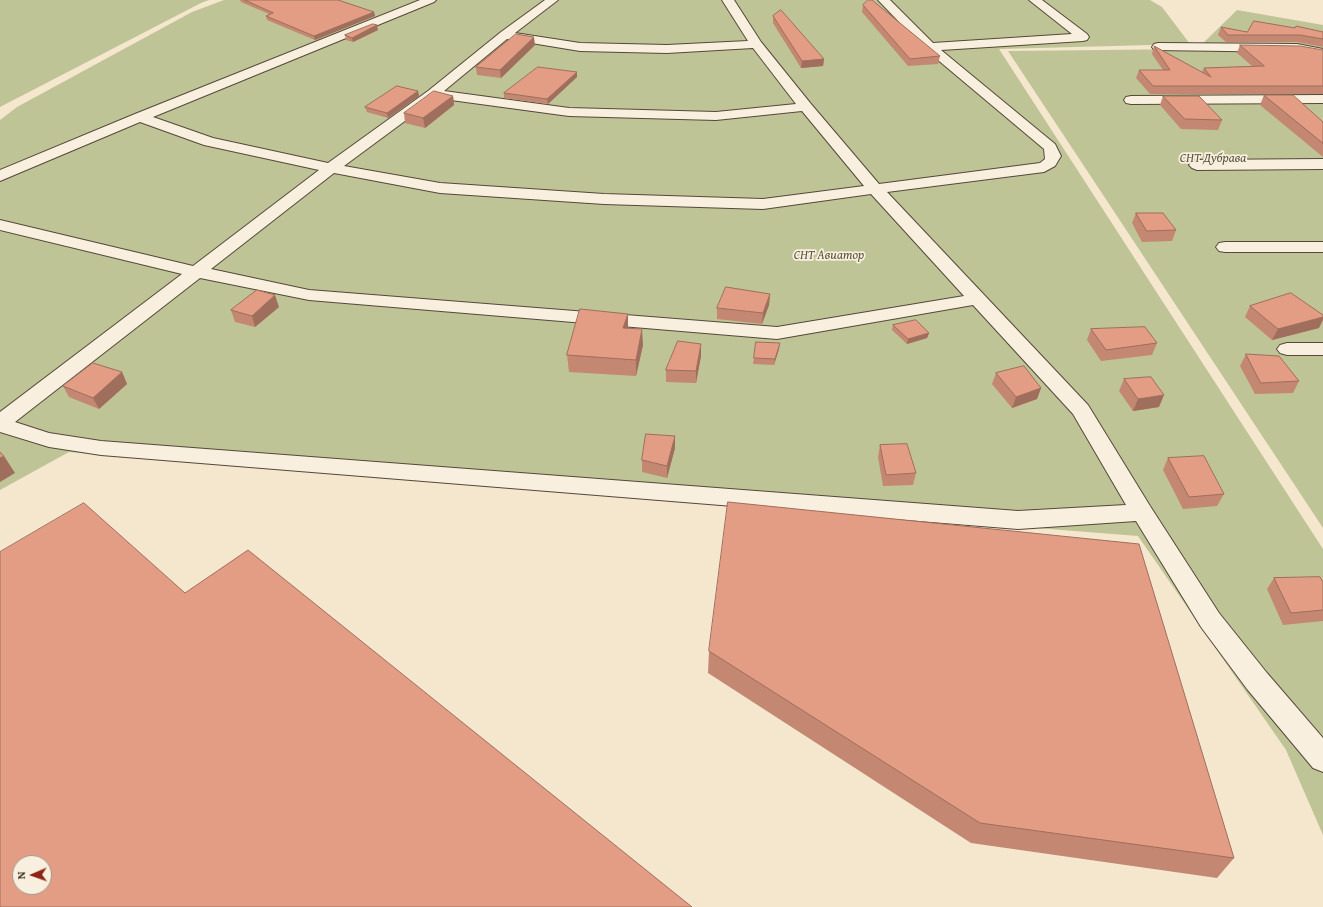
<!DOCTYPE html>
<meta charset="utf-8">
<style>
body{margin:0}
#map{position:relative;width:1323px;height:907px;overflow:hidden;background:#f5e6ce;font-family:"Gentium Book Plus",serif}
canvas{display:block}
.north{position:absolute;left:12px;top:855px;width:40px;height:40px;box-sizing:border-box;background:#f8efdf;border:1px solid #a29789;border-radius:50%;rotate:268deg;font-size:11px;font-weight:700;line-height:16px;text-align:center;color:#201409}
.north::after{content:'';display:block;margin:auto;width:14px;height:18px;background:#8f2418;clip-path:polygon(50% 0,100% 100%,50% 72%,0 100%)}
</style>
<div id="map">
<canvas width="1323" height="907"></canvas>
<div class="north">N</div>
</div>
<script>
const ctx = document.querySelector('canvas').getContext('2d');
ctx.lineJoin = 'round';
function fill(path, color) { ctx.fillStyle = color; ctx.fill(path, 'evenodd'); }
function stroke(path, color, width, dash) { ctx.strokeStyle = color; ctx.lineWidth = width; ctx.lineCap = dash ? 'butt' : 'round'; ctx.setLineDash(dash || []); ctx.stroke(path); }
function write(font, color, halo, rows, align = 'center') {
  ctx.font = font + ' "Gentium Book Plus",serif'; ctx.lineWidth = 3.5; ctx.setLineDash([]); ctx.textBaseline = 'middle'; ctx.strokeStyle = halo; ctx.fillStyle = color; for (const [text, x, y, turn = 0] of rows) {
    ctx.save(); ctx.translate(x, y); ctx.rotate((+turn || 0) * Math.PI / 180); ctx.textAlign = isNaN(turn) ? turn : align; if (halo) ctx.strokeText(text, 0, 0); ctx.fillText(text, 0, 0); ctx.restore();
  }
}
fill(new Path2D(`
 M0,0H209L201,3L0,107Z
 M224,0H1150L1162,7L1190,44L999,49L1323,549V835L1286,750L1138,536L69,452L0,490V120L17,107L192,12Z
 M1237,10L1323,25V528L1008,51L1197,49Z`), '#bfc496');
const minor = new Path2D(`
 M420,0H436L434,2L153,117L213,138L328,163L428,91L501,32L545,0H558L515,33L580,43L667,45L748,41L722,0H734L761,42L811,104L879,184L1040,163L1045,159L1044,149L926,50L878,0H890L933,43L1072,34L1029,0H1042L1087,34L1089,37L1087,40L1083,41L941,50L1055,144L1061,156L1055,166L1044,172L887,192L1088,405L1150,506L1219,613L1267,673L1323,738V772L1313,768L1247,689L1201,627L1136,521L1018,529L101,455L49,447L0,432V412L182,274L0,230V220L193,266L319,170L204,145L140,122L0,181V170L135,114ZM507,39L580,51L667,53L753,48L796,104L716,112L569,108L444,91ZM436,98L569,116L716,120L802,111L864,186L763,199L604,194L440,183L344,166ZM334,173L440,193L604,204L763,209L871,194L964,296L777,327L309,290L211,269ZM200,278L309,300L777,339L973,305L1073,414L1126,505L1018,511L101,441L49,433L15,422Z
 M1158,43L1297,44L1323,49V57L1297,52L1154,50L1152,47L1154,44Z
 M1323,95V103L1131,104L1126,103L1124,100L1126,97L1131,96Z
 M1323,159V169L1197,170L1192,168L1189,165L1192,162L1197,160Z
 M1225,242H1323V252H1225L1219,251L1216,247L1219,243Z
 M1287,343H1323V355H1287L1280,353L1277,349L1280,345Z`);
stroke(minor, '#55483a', 2);
fill(minor, '#f8efdf');
fill(new Path2D(`
 M240,0H338L374,12L375,16L315,40L267,20L266,16L269,14L241,2Z
 M863,5L940,56L938,64L908,66L862,12Z
 M773,16L824,59L823,66L801,68L773,23Z
 M1296,26L1323,32V47L1297,42H1226L1218,35L1221,27L1247,32L1295,28Z
 M378,30L353,42L346,40L345,35Z
 M535,45L501,78L477,75L476,67Z
 M1240,45L1323,50V94H1150L1136,78L1139,70H1163L1152,54L1154,46L1202,72L1204,68L1252,66L1237,53Z
 M577,72V77L548,104L504,98V93Z
 M418,91L419,96L388,118L367,112L365,107Z
 M1264,95L1323,122V157L1260,105Z
 M453,96L454,105L425,128L405,123L404,113Z
 M1163,96L1222,120L1218,130L1181,129L1160,105Z
 M1136,213L1176,230L1172,241L1142,242L1132,223Z
 M770,294L769,305L762,324L717,319V308Z
 M1250,306L1319,328L1272,340L1245,317Z
 M279,307L255,327L235,322L231,310Z
 M628,314V328L643,345L636,376L569,372L567,355Z
 M893,325L929,333L927,338L907,344L892,330Z
 M1091,329L1157,343L1152,355L1101,361L1087,340Z
 M701,344V356L696,383L666,382V370Z
 M779,349L774,365L753,364L754,358Z
 M1246,354L1299,381L1293,393L1255,394L1240,366Z
 M122,372L127,384L99,409L69,397L63,386Z
 M996,373L1041,388L1037,399L1012,408L992,384Z
 M1124,379L1159,407L1133,411L1119,391Z
 M880,445L916,473L913,485L883,486L878,457Z
 M675,448L667,478L642,472V460Z
 M1168,458L1224,494L1217,506L1183,509L1163,470Z
 M1274,578L1323,582V621L1283,625L1267,589Z
 M709,651L1234,858L1217,878L971,843L708,673Z`), '#c38772');
fill(new Path2D(`
 M374,12L375,16L315,40L314,36Z
 M377,25L378,30L353,42L352,38Z
 M534,37L535,45L501,78L500,70Z
 M824,59L823,66L801,68L802,61Z
 M577,72V77L548,104L547,99Z
 M418,91L419,96L388,118L387,113Z
 M453,96L454,105L425,128L423,118Z
 M770,294L769,305L762,324L763,313Z
 M275,295L279,307L255,327L252,316Z
 M628,314V330L623,328Z
 M1323,317V320L1319,328L1272,340L1278,329Z
 M642,329L643,345L636,376V360Z
 M929,333L927,338L907,344L908,339Z
 M780,343L779,349L774,365L775,359Z
 M701,344V356L696,383V371Z
 M122,372L127,384L99,409L93,398Z
 M1041,388L1037,399L1012,408L1016,397Z
 M1164,395L1159,407L1133,411L1138,399Z
 M675,436V448L667,478V466Z
 M4,456L15,473L0,482V458Z`), '#9f6e5c');
const building = new Path2D(`
 M245,0H338L374,12L314,36L266,16L273,13Z
 M868,0H872L940,56L910,59L863,5Z
 M781,10L824,59L802,61L773,16Z
 M1254,21L1295,28L1296,26L1323,32V39L1300,35H1228L1221,27L1247,32Z
 M373,24L377,25L352,38L345,35Z
 M516,34L534,37L500,70L476,67Z
 M1240,45L1300,46L1323,50V86H1153L1139,70H1170L1154,46L1211,77L1204,68L1264,66Z
 M538,67L577,72L547,99L504,93Z
 M397,86L418,91L387,113L365,107Z
 M434,91L453,96L423,118L404,113Z
 M1264,95H1293L1323,122V143Z
 M1163,96H1199L1222,120L1185,119Z
 M1136,213H1163L1176,230L1147,231Z
 M726,287L770,294L763,313L717,308Z
 M257,290L275,295L252,316L231,310Z
 M1291,293L1323,315V317L1278,329L1250,306Z
 M580,309L628,314L623,328L642,329L636,360L567,355Z
 M916,320L929,333L908,339L893,325Z
 M1145,327L1157,343L1106,350L1091,329Z
 M678,341L701,344L696,371L666,370Z
 M756,342L780,343L775,359L754,358Z
 M1246,354L1279,356L1299,381L1261,383Z
 M93,363L122,372L93,398L63,386Z
 M1024,366L1041,388L1016,397L996,373Z
 M1151,377L1164,395L1138,399L1124,379Z
 M646,434L675,436L667,466L642,460Z
 M907,444L916,473L886,475L880,445Z
 M0,452L4,456L0,458Z
 M1204,456L1224,494L1189,497L1168,458Z
 M728,502L1139,544L1234,858L980,823L709,651Z
 M84,503L185,593L248,550L692,907H0V552ZM20,863H44V887H20Z
 M1320,577L1323,582V610L1291,613L1274,578Z`);
fill(building, '#e39d84');
stroke(building, '#9f6e5c', 1);
write('italic 13px', '#58523a', '#f8efdf', [
 ["СНТ Дубрава",1213,159],
 ["СНТ Авиатор",829,256]
]);
</script>
